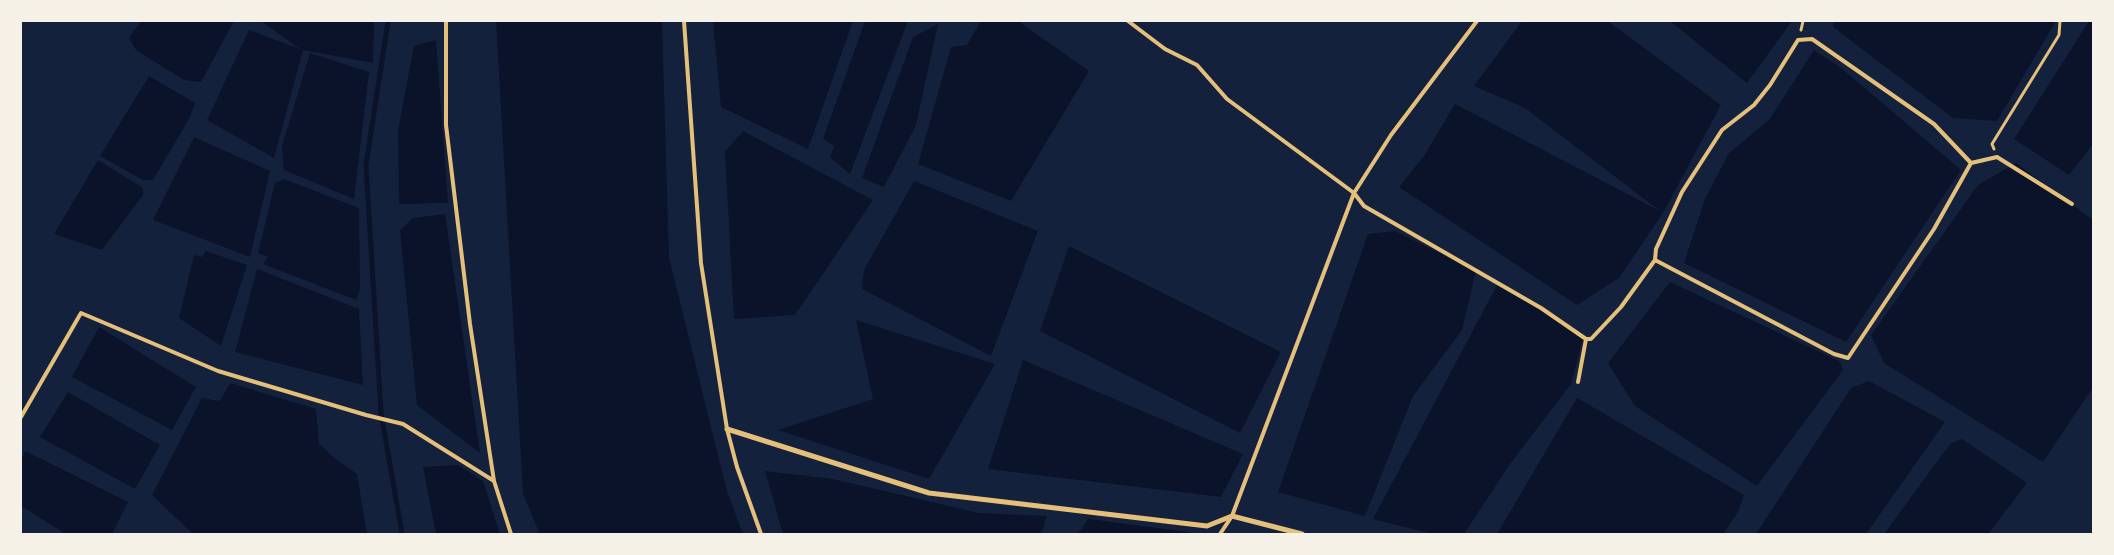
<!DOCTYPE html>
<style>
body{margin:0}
#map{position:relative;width:2114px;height:555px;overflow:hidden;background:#14213d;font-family:Mulish,sans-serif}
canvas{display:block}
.frame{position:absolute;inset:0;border:22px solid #f6f1e7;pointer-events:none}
</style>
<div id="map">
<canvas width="2114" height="555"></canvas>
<div class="frame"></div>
</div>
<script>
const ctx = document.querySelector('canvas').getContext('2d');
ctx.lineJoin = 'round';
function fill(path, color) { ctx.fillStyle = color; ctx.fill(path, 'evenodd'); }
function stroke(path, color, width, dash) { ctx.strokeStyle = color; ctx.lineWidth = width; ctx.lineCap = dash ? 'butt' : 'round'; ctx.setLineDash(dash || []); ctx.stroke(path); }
fill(new Path2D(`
 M141,21H234L201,82L184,80L136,50L129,38Z
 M261,21H374L373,63L303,50L274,158L207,120L249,30L300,49Z
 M496,21H662L669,258L727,491L743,534H540L523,494Z
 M713,21H853L808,149L721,107Z
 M865,21H908L850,174L830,157L834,146L823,139Z
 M981,21H1018L1089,71L1011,201L918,164L951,47L967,45Z
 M1522,21H1608L1721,105L1663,213L1619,278L1577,305L1399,187L1424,156L1455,104L1660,211L1525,108L1474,86Z
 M1670,21H1792L1747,83Z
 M1834,21H2056L1997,121L1953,118L1833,27Z
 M2089,21H2093V144L2069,175L2014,139Z
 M938,24L916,125L884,187L862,178L913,37Z
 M436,40L448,203L399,204L398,130L414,46Z
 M1814,50L1840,67L1961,170L1846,342L1684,263L1705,199L1729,153L1769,120Z
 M310,53L369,72L354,199L284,170L282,146Z
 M149,76L195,103L190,117L153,180H143L100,156Z
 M743,131L873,200L795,315L734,319L725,152Z
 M194,137L270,171L250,257L153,220Z
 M98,160L143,188V195L102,250L54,234Z
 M2016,163L2093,220V387L2043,462L1884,363L1871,335L1978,185Z
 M284,179L359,208L360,290L356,300L263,264L268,257L258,253L275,183Z
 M914,181L1038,231L991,356L862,289L864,270Z
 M445,214L480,453L417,405L400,230L413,218Z
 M1395,231L1476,271L1462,330L1413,396L1365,516L1278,492L1368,234Z
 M1069,246L1281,352L1240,433L1040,331Z
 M206,251L247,265L221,346L179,318L194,255L202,257Z
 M257,269L359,309L363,385L235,352Z
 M1670,282L1839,361L1843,370L1757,486L1635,406L1608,363Z
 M1497,285L1584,335L1571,384L1510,464L1464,534H1432L1373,519Z
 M856,320L995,364L929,479L778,430L873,399Z
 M99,327L196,387L172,430L72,377Z
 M1023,360L1243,454L1221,497L988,469Z
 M1869,381L1945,422L1866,534H1756L1851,388Z
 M230,383L316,409L319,444L337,460L357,474L367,534H193L152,495L202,398L220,401Z
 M68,392L160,445L135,489L40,437Z
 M1577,398L1744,495L1738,512L1723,534H1497Z
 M1962,439L2027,483L1988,534H1884L1950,444Z
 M25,451L128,502L112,534H66L21,506V461Z
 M458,465L483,481L500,534H436L423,467Z
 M765,471L833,479L979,513L1047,516L1041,534H783Z
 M1088,519H1089L1203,534H1078Z`), '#0b132b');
stroke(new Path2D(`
 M388,21L366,165L381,413L402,534`), '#0b132b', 5);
stroke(new Path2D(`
 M1801,30L1803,21
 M1994,149L1992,144L2059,35L2060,21`), '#e5c07b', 3);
stroke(new Path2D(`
 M446,21V125L470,324L494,481L511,534
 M684,21L701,263L727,429L737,467L761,534
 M1128,21L1165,49L1197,65L1227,99L1354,193L1364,206L1541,308L1586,339H1591L1621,307L1655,260L1656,249L1682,192L1722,130L1754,105L1770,85L1798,40L1812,39L1934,124L1971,163L1997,157L2072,204
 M1655,260L1834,354L1848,358L1934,229L1971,163
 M1578,382L1586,339
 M21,417L81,313L218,371L366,415L403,424L494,481
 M1220,534L1232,516L1354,193L1391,135L1477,21`), '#e5c07b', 4);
stroke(new Path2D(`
 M727,429L929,493L1207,526L1232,516L1302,534`), '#e5c07b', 5);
</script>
